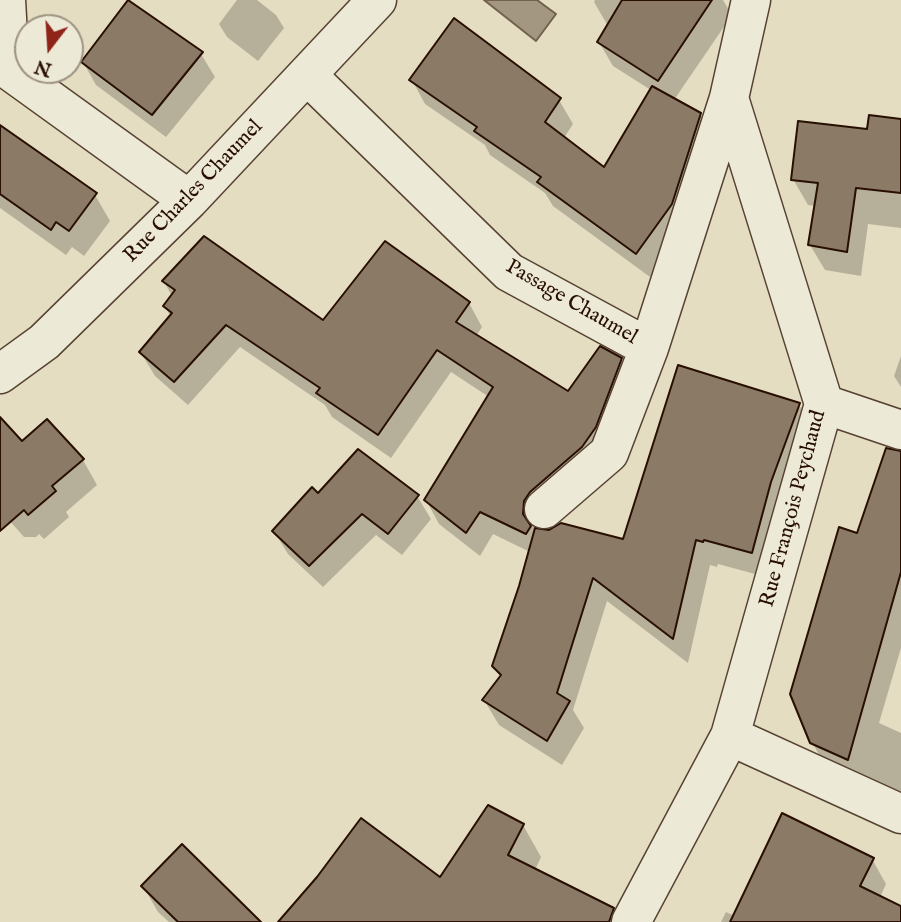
<!DOCTYPE html>
<meta charset="utf-8">
<style>
body{margin:0}
#map{position:relative;width:901px;height:922px;overflow:hidden;background:#e4ddc2;font-family:"IM FELL English",serif}
canvas{display:block}
.north{position:absolute;left:14px;top:14px;width:70px;height:70px;box-sizing:border-box;background:#ede9d7;border:2px solid #9e9282;border-radius:50%;rotate:197deg;font-size:19px;font-weight:700;line-height:28px;text-align:center;color:#280f02}
.north::after{content:'';display:block;margin:auto;width:24px;height:32px;background:#8f2418;clip-path:polygon(50% 0,100% 100%,50% 72%,0 100%)}
</style>
<div id="map">
<canvas width="901" height="922"></canvas>
<div class="north">N</div>
</div>
<script>
const ctx = document.querySelector('canvas').getContext('2d');
ctx.lineJoin = 'round';
function fill(path, color) { ctx.fillStyle = color; ctx.fill(path, 'evenodd'); }
function stroke(path, color, width, dash) { ctx.strokeStyle = color; ctx.lineWidth = width; ctx.lineCap = dash ? 'butt' : 'round'; ctx.setLineDash(dash || []); ctx.stroke(path); }
function write(font, color, halo, rows, align = 'center') {
  ctx.font = font + ' "IM FELL English",serif'; ctx.lineWidth = 5; ctx.setLineDash([]); ctx.textBaseline = 'middle'; ctx.strokeStyle = halo; ctx.fillStyle = color; for (const [text, x, y, turn = 0] of rows) {
    ctx.save(); ctx.translate(x, y); ctx.rotate((+turn || 0) * Math.PI / 180); ctx.textAlign = isNaN(turn) ? turn : align; if (halo) ctx.strokeText(text, 0, 0); ctx.fillText(text, 0, 0); ctx.restore();
  }
}
const water = new Path2D(`
 M484,0H537L556,14L536,41Z`);
fill(water, '#a49781');
stroke(water, '#72614e', 2);
fill(new Path2D(`
 M237,0H257L276,15L284,28L258,61L227,37L219,24Z
 M595,0H723L732,15L674,100L700,114L714,139L685,228L650,277L553,206L545,193L490,155L485,145L425,104L412,80L559,100L573,124L564,138L605,169L651,90L613,66L599,42L608,26L594,2Z
 M201,54L215,77L166,137L96,85L83,62Z
 M901,120V228L868,224L861,276L825,270L810,245L816,206L808,205L793,179L869,131Z
 M0,127L95,195L110,221L84,256L72,247L66,255L0,208Z
 M164,282L323,322L469,303L482,327L476,336L569,393L620,359L634,383L536,525V530L624,541L799,405L814,430L766,577L718,564L717,567L710,565L688,663L607,601L573,710L584,728L562,765L499,725L484,700L501,678L494,665L530,552L493,534L480,556L439,524L426,500L489,397L451,372L391,458L332,417L325,405L240,347L188,405L155,376L141,353L171,317L165,307L172,296Z
 M901,356V387L894,376Z
 M22,443L83,460L97,485L66,512L69,517L44,539L39,534L36,537H24L0,510V452Z
 M901,469V648L879,723L901,733V808L827,769L812,742L858,535Z
 M318,495L417,496L431,519L402,555L376,535L323,587L288,554L274,531Z
 M523,825L541,857L535,870L612,910L619,922H280L441,880Z
 M872,859L886,884L869,922H721L726,912L735,916Z
 M143,886L240,922H169L158,912Z`), '#0003');
const building = new Path2D(`
 M128,0L203,52L152,115L81,62Z
 M622,0H712L658,81L597,42Z
 M454,18L561,98L545,122L604,167L652,86L701,113L672,204L636,254L537,182L541,177L474,131L477,127L409,80Z
 M869,115L901,119V193L856,188L847,252L808,245L818,183L791,180L798,121L867,129Z
 M0,125L97,193L69,231L56,222L51,230L0,194Z
 M204,236L323,320L385,241L470,302L456,322L568,391L600,346L622,358L596,427L582,447L530,492L524,501L523,514L531,526L526,534L480,512L466,533L424,500L493,387L437,350L378,435L316,393L320,388L226,325L174,382L139,352L172,313L163,306L175,290L162,281Z
 M678,365L800,403L771,482L752,553L704,540L703,542L696,540L673,639L593,578L557,693L570,701L547,741L482,700L501,675L492,666L519,586L535,528L549,530L561,523L623,539Z
 M0,417L22,441L47,419L84,459L52,486L56,491L28,515L24,510L0,531Z
 M886,448L901,451V572L848,760L810,743L790,694L839,527L857,533Z
 M358,449L419,495L388,534L362,514L309,566L272,531L312,487L318,493Z
 M488,805L524,824L508,855L614,908L609,922H278L317,877L361,818L440,877Z
 M782,813L874,858L860,886L901,906V922H730Z
 M182,844L261,922H178L141,886Z`);
fill(building, '#8a7a66');
stroke(building, '#280f02', 2);
const minor = new Path2D(`
 M6,0L10,71L189,200
 M307,75L509,272L649,348L729,98
 M0,374L44,342L189,200L377,0
 M824,404L901,430
 M544,509L609,453L649,348
 M730,736L901,814
 M631,922L730,736L824,404L729,98L751,0`);
stroke(minor, '#574232', 41);
stroke(minor, '#ede9d7', 38);
write('21px', '#280f02', '#ede9d7', [
 ["Rue Charles Chaumel",194,192,-46],
 ["Passage Chaumel",571,303,30],
 ["Rue François Peychaud",794,509,-75]
]);
</script>
